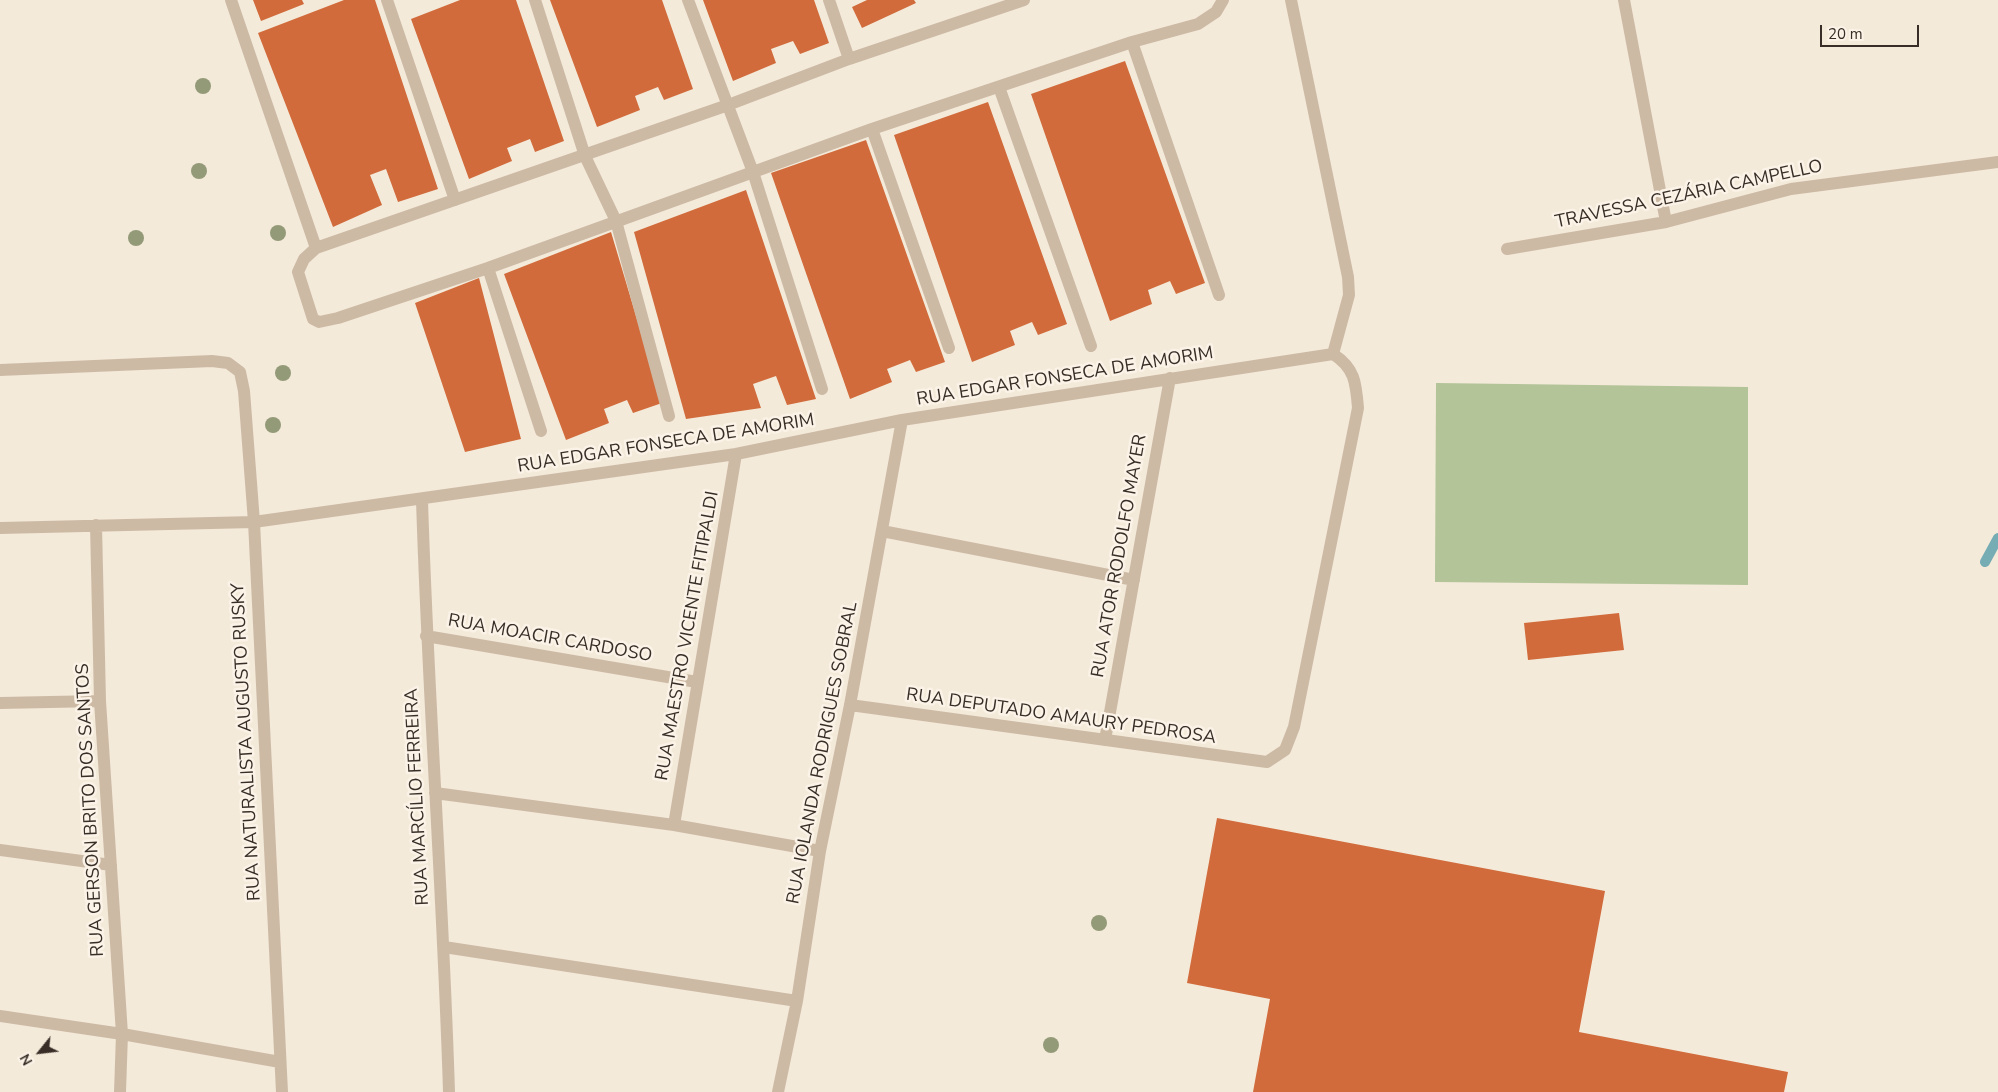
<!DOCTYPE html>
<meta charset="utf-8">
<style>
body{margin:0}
#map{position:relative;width:1998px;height:1092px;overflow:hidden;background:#f4eada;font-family:"Nunito Sans",sans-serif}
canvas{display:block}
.north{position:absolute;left:15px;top:1027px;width:50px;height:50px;-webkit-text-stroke:4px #fbf3e7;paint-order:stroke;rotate:241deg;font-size:14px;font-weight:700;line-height:20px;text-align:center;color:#382e27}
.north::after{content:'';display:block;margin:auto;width:18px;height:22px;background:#382e27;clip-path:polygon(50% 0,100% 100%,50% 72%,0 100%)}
.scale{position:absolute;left:1820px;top:25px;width:99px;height:22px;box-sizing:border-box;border:2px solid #382e27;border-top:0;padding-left:6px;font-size:15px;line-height:18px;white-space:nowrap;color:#382e27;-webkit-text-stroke:4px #fbf3e7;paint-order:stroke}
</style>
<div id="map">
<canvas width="1998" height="1092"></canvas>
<div class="north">N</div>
<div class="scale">20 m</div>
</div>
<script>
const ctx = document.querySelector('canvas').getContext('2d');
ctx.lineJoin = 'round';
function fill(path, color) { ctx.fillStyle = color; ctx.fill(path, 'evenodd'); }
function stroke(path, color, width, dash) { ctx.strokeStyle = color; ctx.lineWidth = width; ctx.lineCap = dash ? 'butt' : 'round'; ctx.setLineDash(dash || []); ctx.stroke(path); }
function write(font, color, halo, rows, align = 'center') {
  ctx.font = font + ' "Nunito Sans",sans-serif'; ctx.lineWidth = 5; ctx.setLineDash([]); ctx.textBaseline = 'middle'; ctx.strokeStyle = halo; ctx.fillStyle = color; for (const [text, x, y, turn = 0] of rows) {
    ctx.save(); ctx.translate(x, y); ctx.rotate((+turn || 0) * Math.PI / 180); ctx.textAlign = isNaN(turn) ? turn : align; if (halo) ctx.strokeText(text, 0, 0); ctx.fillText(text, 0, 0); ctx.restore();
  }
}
fill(new Path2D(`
 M1436,383L1748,387V585L1435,582Z`), '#b2c498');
stroke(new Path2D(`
 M1985,562L1998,538`), '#76acb4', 10);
fill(new Path2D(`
 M253,0H302L304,4L261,21Z
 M344,0H375L438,189L398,202L386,169L370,175L382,205L333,227L258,33Z
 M460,0H516L564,141L535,152L530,139L507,148L512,161L469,179L411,19Z
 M550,0H662L693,89L664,100L658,87L635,96L640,110L597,127Z
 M703,0H814L829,43L800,54L793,41L771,49L776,63L733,81Z
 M867,0H914L916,3L862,28L852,7Z
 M1125,61L1205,283L1176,294L1170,281L1148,290L1152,304L1110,321L1031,94Z
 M988,102L1067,324L1038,335L1032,322L1010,331L1015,345L972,362L894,135Z
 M866,140L945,362L916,372L910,360L887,369L892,382L850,399L771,173Z
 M746,190L816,399L787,405L776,376L753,384L761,408L686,419L634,232Z
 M611,232L662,403L633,413L627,400L604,409L609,423L566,440L504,274Z
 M479,278L521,439L465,452L415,303Z
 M1619,613L1624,650L1528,660L1524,623Z
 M1217,818L1605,891L1579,1032L1788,1072L1784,1092H1253L1270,999L1187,983Z`), '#d16b3b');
stroke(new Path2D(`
 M231,0L316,248
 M387,0L455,200
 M535,0L585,156L616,221L669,416
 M688,0L753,172L822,389
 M829,0L849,59
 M1024,0L849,59L728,105L316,248L304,259L298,272L313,319L319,322L338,318L488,268L872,129L1132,42L1198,24L1216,12L1223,0
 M1132,42L1219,295
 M999,87L1091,346
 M872,129L949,348
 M488,268L541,431`), '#cdbaa5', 12);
stroke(new Path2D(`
 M1291,0L1348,277L1349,295L1333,354
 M1624,0L1666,222
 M1507,249L1666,222L1791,189L1998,162
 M0,370L212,361L228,363L240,372L244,391L254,522L282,1092
 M422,500C428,697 443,894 449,1092
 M96,525L100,701L122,1034L120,1092
 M0,528L254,522L736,454L902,420L1333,354
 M882,531L1134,580
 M426,636L697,682
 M0,703L100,701
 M850,705L1267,762L1285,750L1294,727L1358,408C1356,383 1355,368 1333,354
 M1105,740L1170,378
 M435,793L674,825L820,851
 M674,825L736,454
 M0,850L111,865
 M444,947L797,1001
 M0,1016L122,1034L280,1062
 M778,1092L797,1001L820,851L850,705L902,420`), '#cdbaa5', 12);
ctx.fillStyle = '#939a78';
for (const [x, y] of [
 [203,86],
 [199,171],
 [278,233],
 [136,238],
 [283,373],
 [273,425],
 [1099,923],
 [1051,1045]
]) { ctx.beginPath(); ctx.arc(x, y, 8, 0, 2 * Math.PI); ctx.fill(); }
write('18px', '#382e27', '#fbf3e7', [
 ["TRAVESSA CEZÁRIA CAMPELLO",1689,195,-12],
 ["RUA EDGAR FONSECA DE AMORIM",1065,377,-9],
 ["RUA EDGAR FONSECA DE AMORIM",666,444,-9],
 ["RUA ATOR RODOLFO MAYER",1120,556,-80],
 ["RUA MAESTRO VICENTE FITIPALDI",688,636,-80],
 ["RUA MOACIR CARDOSO",550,639,10],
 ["RUA DEPUTADO AMAURY PEDROSA",1061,717,8],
 ["RUA NATURALISTA AUGUSTO RUSKY",247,742,-93],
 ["RUA IOLANDA RODRIGUES SOBRAL",823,753,-79],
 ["RUA MARCÍLIO FERREIRA",418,797,-93],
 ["RUA GERSON BRITO DOS SANTOS",91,810,-93]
]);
</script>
